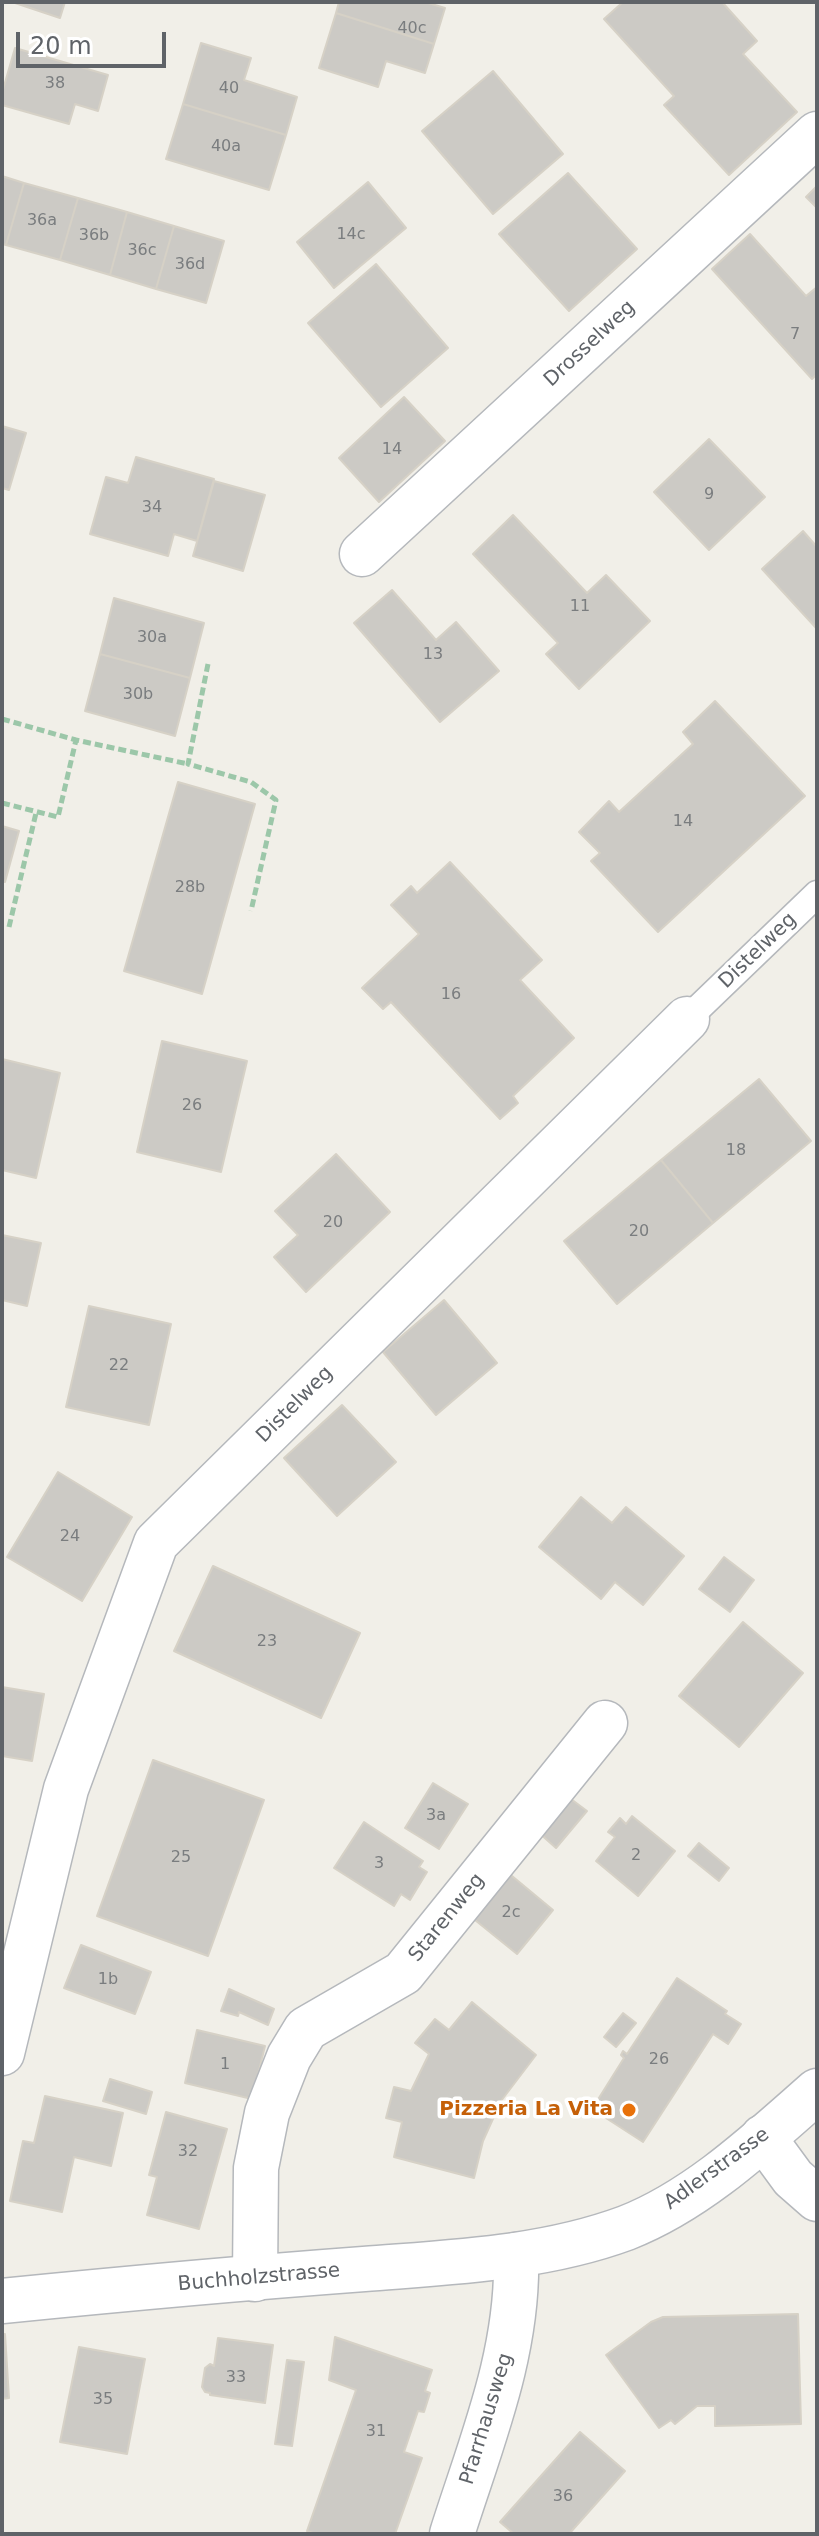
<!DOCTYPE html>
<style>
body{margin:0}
#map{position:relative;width:819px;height:2536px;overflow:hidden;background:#f1efe8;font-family:"DejaVu Sans",sans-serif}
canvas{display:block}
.frame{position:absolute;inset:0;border:4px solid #5f6368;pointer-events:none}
.scale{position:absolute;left:16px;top:32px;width:150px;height:36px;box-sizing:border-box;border:4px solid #5f6368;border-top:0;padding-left:10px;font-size:24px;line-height:28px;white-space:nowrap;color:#5f6368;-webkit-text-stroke:6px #fff;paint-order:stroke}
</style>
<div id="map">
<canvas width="819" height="2536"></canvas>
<div class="frame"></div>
<div class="scale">20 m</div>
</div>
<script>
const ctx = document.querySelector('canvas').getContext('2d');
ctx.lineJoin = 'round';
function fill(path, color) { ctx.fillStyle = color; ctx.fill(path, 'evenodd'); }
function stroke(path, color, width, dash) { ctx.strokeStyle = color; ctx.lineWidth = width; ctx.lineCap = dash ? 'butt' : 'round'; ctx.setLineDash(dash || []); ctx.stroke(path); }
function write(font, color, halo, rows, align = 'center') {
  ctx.font = font + ' "DejaVu Sans",sans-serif'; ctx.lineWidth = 7; ctx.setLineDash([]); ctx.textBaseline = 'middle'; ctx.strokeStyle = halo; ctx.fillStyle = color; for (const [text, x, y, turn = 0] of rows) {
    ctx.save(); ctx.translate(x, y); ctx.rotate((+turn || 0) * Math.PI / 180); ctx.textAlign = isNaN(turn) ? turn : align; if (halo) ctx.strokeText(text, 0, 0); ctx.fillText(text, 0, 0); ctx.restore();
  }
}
const building = new Path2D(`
 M12,2H65L60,18Z
 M339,2H425L445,8L434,44L336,13Z
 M623,2H722L757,41L743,54L797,112L729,175L664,105L674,96L604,19Z
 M336,13L434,44L425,73L386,61L378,87L319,68Z
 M201,43L251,58L244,80L297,97L286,135L183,104Z
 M15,48L108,75L98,111L75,104L69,124L2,105V93Z
 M493,71L563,154L493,214L422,131Z
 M183,104L286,135L269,190L166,159Z
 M568,173L637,249L569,311L499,234Z
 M2,176L24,183L6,245L2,244Z
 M368,182L406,228L334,288L297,242Z
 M24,183L78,198L60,260L6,245Z
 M817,186V208L806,197Z
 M78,198L127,212L110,275L60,260Z
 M127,212L174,226L156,289L110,275Z
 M174,226L224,241L206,303L156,289Z
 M750,234L806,296L817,287V374L812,379L712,269Z
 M376,264L448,348L381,407L308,323Z
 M404,397L445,441L379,502L339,458Z
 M2,426L26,433L9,490L2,488Z
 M709,439L765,497L709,550L654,492Z
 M136,457L214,479L197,541L174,534L168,556L90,534L106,477L128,483Z
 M214,481L265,495L243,571L193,556Z
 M513,515L587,593L606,575L650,621L579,689L546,654L558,643L473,554Z
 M803,531L817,547V629L762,569Z
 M392,590L436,640L456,622L499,671L440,722L354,623Z
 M114,598L204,623L190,678L100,654Z
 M100,654L190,678L175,736L85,711Z
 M715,701L805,796L658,932L591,861L600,853L579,832L609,801L619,812L693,744L683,732Z
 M178,782L255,804L202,994L124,971Z
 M2,826L19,831L5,882L2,881Z
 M450,862L542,960L520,980L574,1038L513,1096L518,1103L500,1119L391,1002L383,1009L362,988L419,934L391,905L411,886L417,893Z
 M162,1041L247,1061L221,1172L137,1152Z
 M2,1059L60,1073L36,1178L2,1170Z
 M759,1079L811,1141L713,1223L661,1160Z
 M336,1154L390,1212L306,1292L274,1257L298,1235L275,1211Z
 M661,1160L713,1223L617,1304L564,1241Z
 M2,1235L41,1243L27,1306L2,1300Z
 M444,1300L497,1363L436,1415L383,1352Z
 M89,1306L171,1324L149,1425L66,1407Z
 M342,1405L396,1462L337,1516L284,1458Z
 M58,1472L132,1517L82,1601L7,1557Z
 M581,1497L612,1523L626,1507L684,1556L643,1605L615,1582L601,1599L539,1547Z
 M724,1557L754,1580L730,1612L699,1589Z
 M213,1566L360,1633L321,1718L174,1651Z
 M743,1622L803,1673L739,1747L679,1696Z
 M2,1687L44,1694L32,1761L2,1756Z
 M153,1760L264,1800L208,1956L97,1916Z
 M433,1783L468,1804L439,1849L405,1828Z
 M567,1796L587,1811L556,1848L538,1832Z
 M632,1816L675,1851L638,1896L596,1861L615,1837L608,1832L620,1818L626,1824Z
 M364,1822L423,1861L419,1867L427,1872L410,1900L401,1894L394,1906L334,1868Z
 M699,1843L729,1868L719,1881L688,1856Z
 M506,1871L553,1910L517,1954L470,1916Z
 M81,1945L151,1972L135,2014L64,1988Z
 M677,1978L727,2011L725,2014L741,2024L728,2044L713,2034L643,2142L592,2109L624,2058L621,2055L623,2051L627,2054Z
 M229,1989L274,2009L268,2025L239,2012L238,2016L221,2011Z
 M472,2002L536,2055L501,2101L483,2141L474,2178L394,2157L402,2122L386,2118L394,2087L411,2091L429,2054L415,2043L435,2019L449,2030Z
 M623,2013L636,2023L616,2047L604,2037Z
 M197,2030L265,2046L252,2099L185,2083Z
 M110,2079L152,2092L146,2114L103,2101Z
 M45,2096L123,2113L111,2166L74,2157L62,2212L10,2201L23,2141L34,2143Z
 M166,2112L227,2129L199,2229L147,2215L157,2177L149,2175Z
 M798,2314L801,2424L715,2426V2406H697L675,2424L671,2420L659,2428L606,2355L651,2322L663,2317Z
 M2,2334H5L9,2398L2,2399Z
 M335,2337L432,2370L425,2391L430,2393L424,2412L418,2411L404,2452L422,2458L395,2534H316L307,2531L356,2390L329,2380Z
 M218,2338L273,2345L265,2403L210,2395V2393L205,2392L202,2387L205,2368L210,2364L214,2366Z
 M79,2347L145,2359L127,2454L60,2442Z
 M287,2360L304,2362L292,2446L275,2444Z
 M580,2432L625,2471L569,2534H514L500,2522Z`);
fill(building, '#cccac5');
stroke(building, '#d6d1c6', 2);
const service = new Path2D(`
 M687,1019L817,894`);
const minor = new Path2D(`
 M362,554L817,134
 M2,2053L66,1789L156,1543L687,1019
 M763,2137L793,2178L817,2199
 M255,2279L256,2168L267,2113L289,2057L306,2029L403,1973L605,1723
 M452,2534C481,2442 519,2353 516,2255`);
const tertiary = new Path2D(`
 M2,2301C122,2289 243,2278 364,2269C452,2262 542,2259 626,2228C698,2200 760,2141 817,2091`);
stroke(service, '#b5b8bc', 29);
stroke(minor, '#b5b8bc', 47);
stroke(tertiary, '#b5b8bc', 47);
stroke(new Path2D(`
 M208,664L188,764L251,782L276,800L251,911
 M2,719L76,740
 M2,803L58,817L76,740L188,764
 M9,927L36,813`), '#9cc7a9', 5, [8, 4]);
stroke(service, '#fff', 26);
stroke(minor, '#fff', 44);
stroke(tertiary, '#fff', 44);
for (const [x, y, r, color] of [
 [629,2110,8,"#e8710a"]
]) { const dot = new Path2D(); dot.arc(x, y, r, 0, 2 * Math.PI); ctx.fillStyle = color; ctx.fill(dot); stroke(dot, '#fff', 3); }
write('16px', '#7a7d7f', null, [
 ["40c",412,29],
 ["38",55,84],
 ["40",229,89],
 ["40a",226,147],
 ["36a",42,221],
 ["14c",351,235],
 ["36b",94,236],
 ["36c",142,251],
 ["36d",190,265],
 ["7",795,335],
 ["14",392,450],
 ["9",709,495],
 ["34",152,508],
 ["11",580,607],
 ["30a",152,638],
 ["13",433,655],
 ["30b",138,695],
 ["14",683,822],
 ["28b",190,888],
 ["16",451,995],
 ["26",192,1106],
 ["18",736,1151],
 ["20",333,1223],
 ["20",639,1232],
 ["22",119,1366],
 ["24",70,1537],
 ["23",267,1642],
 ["3a",436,1816],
 ["2",636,1856],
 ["25",181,1858],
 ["3",379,1864],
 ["2c",511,1913],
 ["1b",108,1980],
 ["26",659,2060],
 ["1",225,2065],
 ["32",188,2152],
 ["33",236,2378],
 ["35",103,2400],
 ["31",376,2432],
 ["36",563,2497]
]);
write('20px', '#5f6368', '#fff', [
 ["Drosselweg",590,344,-43],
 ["Distelweg",758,951,-44],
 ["Distelweg",295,1405,-45],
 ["Starenweg",447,1918,-51],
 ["Adlerstrasse",717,2169,-36],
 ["Buchholzstrasse",259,2278,-5],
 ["Pfarrhausweg",487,2419,-73]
]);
write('bold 20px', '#c56008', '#fff', [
 ["Pizzeria La Vita",613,2110]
], 'right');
</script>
